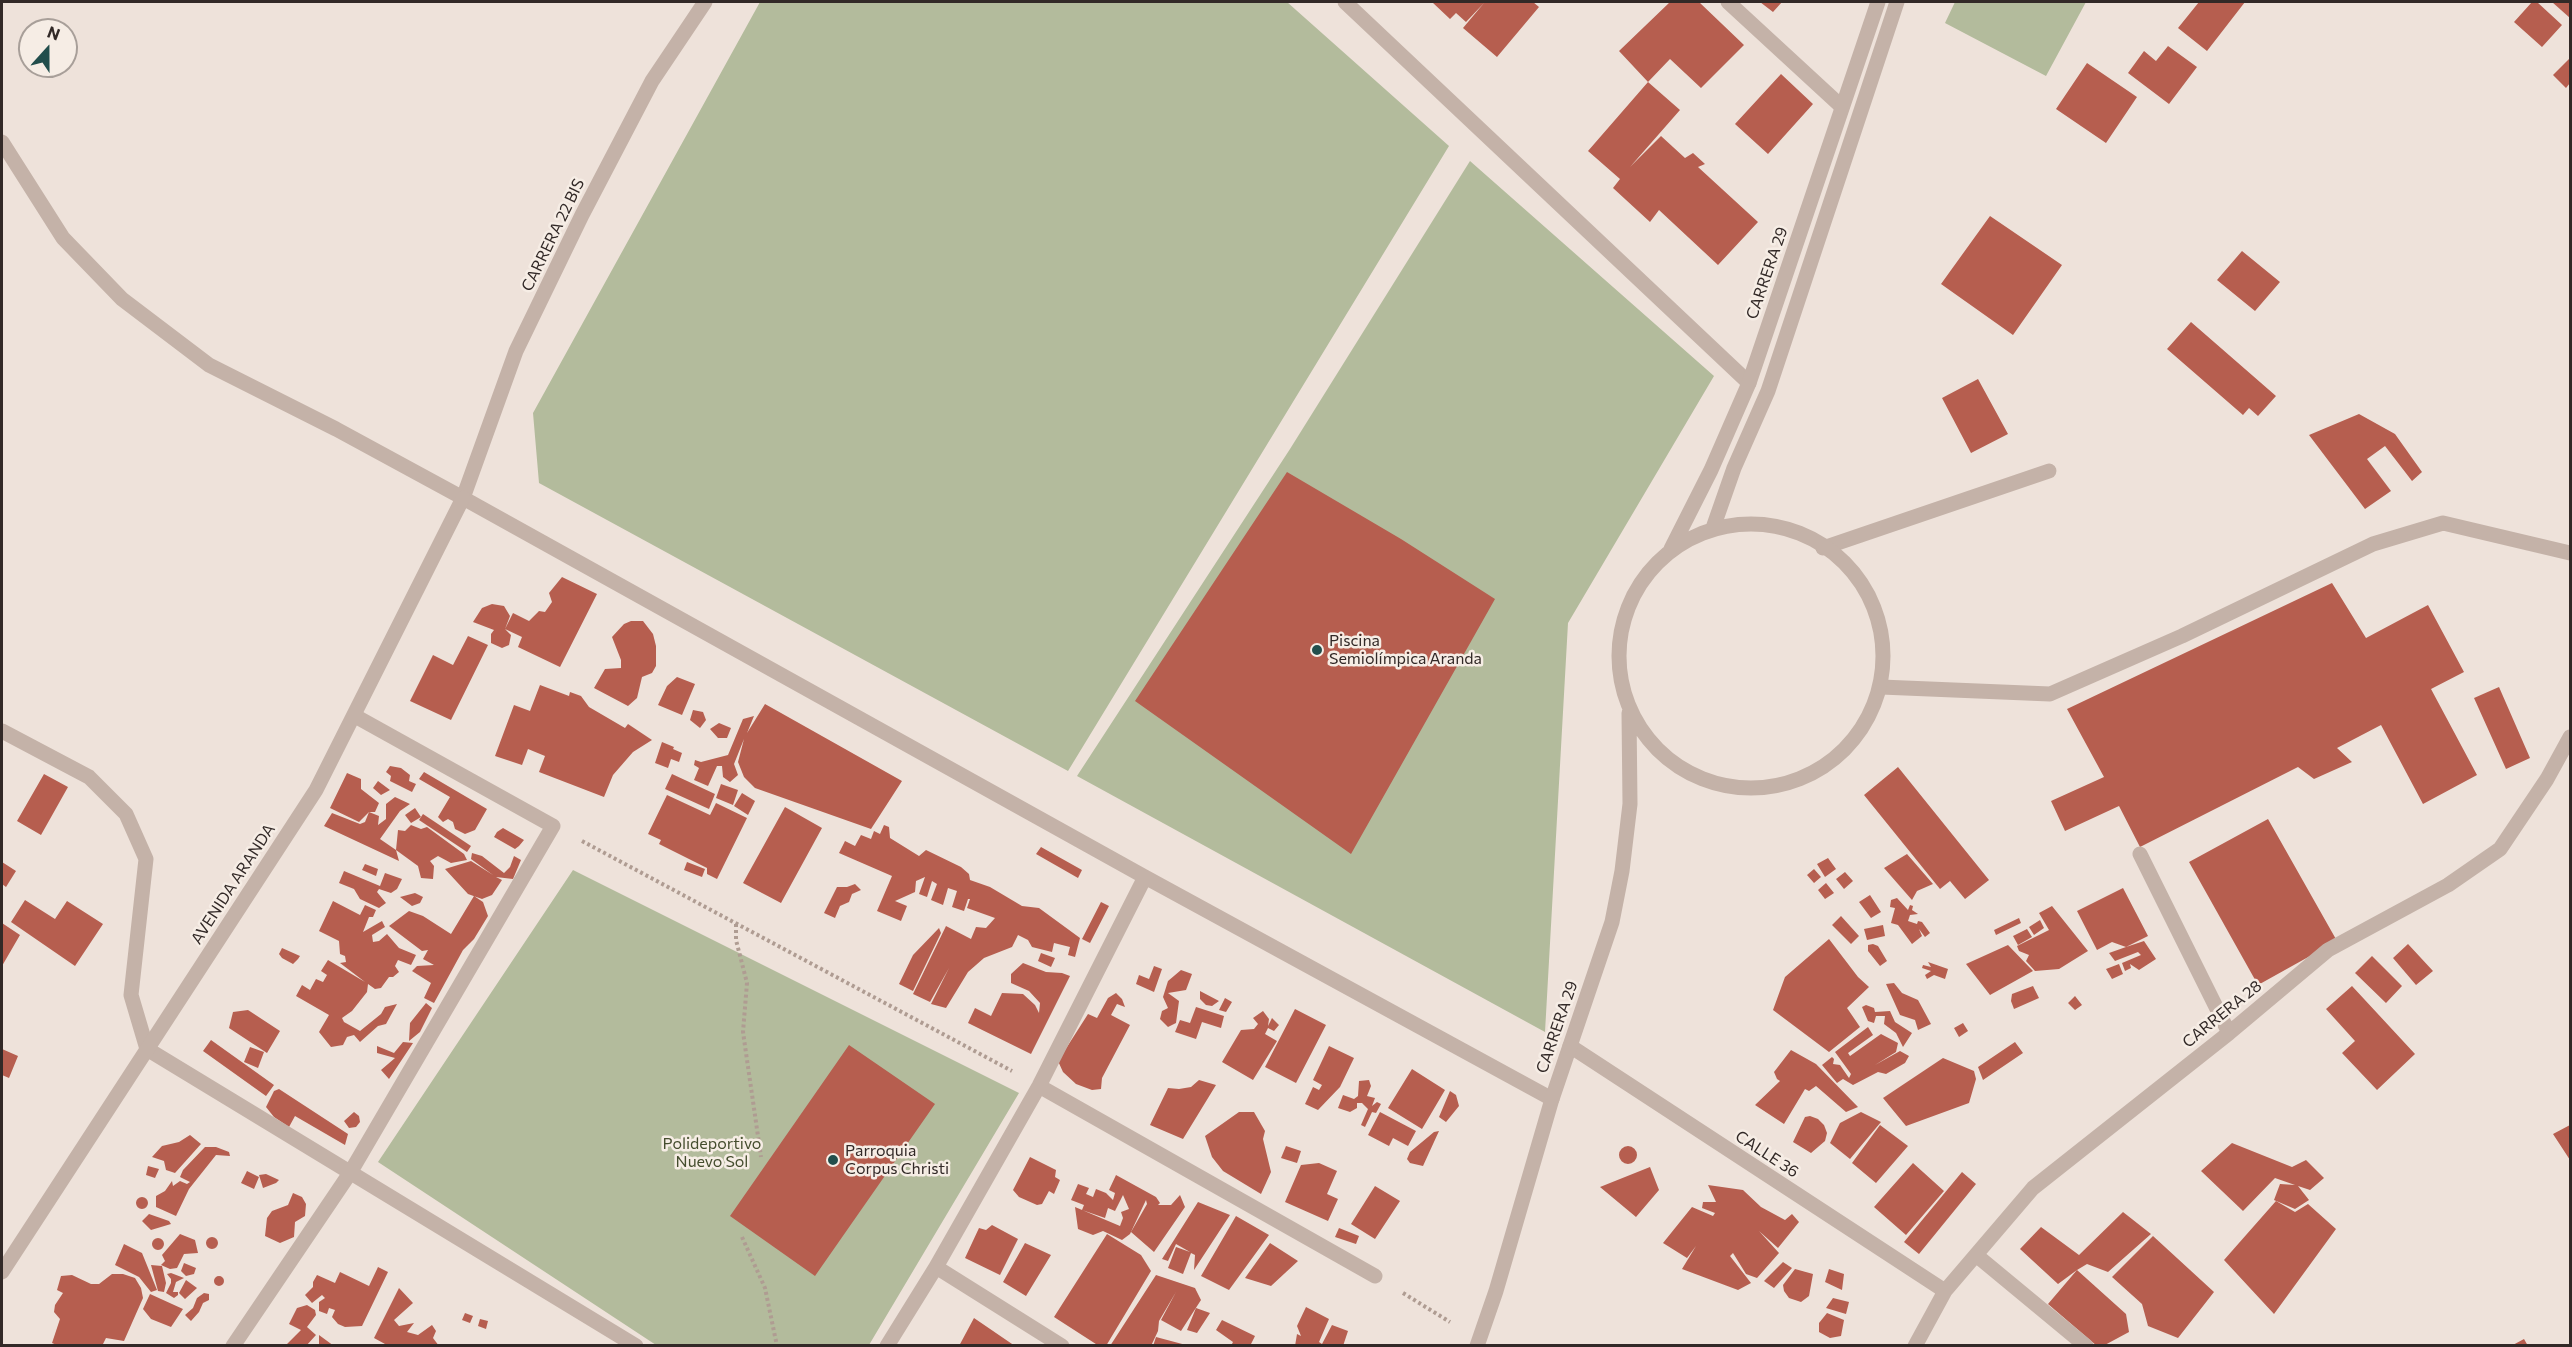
<!DOCTYPE html>
<meta charset="utf-8">
<style>
body{margin:0}
#map{position:relative;width:2572px;height:1347px;overflow:hidden;background:#eee2da;font-family:Commissioner,sans-serif}
canvas{display:block}
.frame{position:absolute;inset:0;border:3px solid #322927;pointer-events:none}
.north{position:absolute;left:18px;top:18px;width:60px;height:60px;box-sizing:border-box;background:#f6ede5;border:2px solid #a89f99;border-radius:50%;rotate:21deg;font-size:16px;font-weight:700;line-height:24px;text-align:center;color:#322927}
.north::after{content:'';display:block;margin:auto;width:21px;height:27px;background:#224e4c;clip-path:polygon(50% 0,100% 100%,50% 72%,0 100%)}
</style>
<div id="map">
<canvas width="2572" height="1347"></canvas>
<div class="frame"></div>
<div class="north">N</div>
</div>
<script>
const ctx = document.querySelector('canvas').getContext('2d');
ctx.lineJoin = 'round';
function fill(path, color) { ctx.fillStyle = color; ctx.fill(path, 'evenodd'); }
function stroke(path, color, width, dash) { ctx.strokeStyle = color; ctx.lineWidth = width; ctx.lineCap = dash ? 'butt' : 'round'; ctx.setLineDash(dash || []); ctx.stroke(path); }
function write(font, color, halo, rows, align = 'center') {
  ctx.font = font + ' Commissioner,sans-serif'; ctx.lineWidth = 5; ctx.setLineDash([]); ctx.textBaseline = 'middle'; ctx.strokeStyle = halo; ctx.fillStyle = color; for (const [text, x, y, turn = 0] of rows) {
    ctx.save(); ctx.translate(x, y); ctx.rotate((+turn || 0) * Math.PI / 180); ctx.textAlign = isNaN(turn) ? turn : align; if (halo) ctx.strokeText(text, 0, 0); ctx.fillText(text, 0, 0); ctx.restore();
  }
}
fill(new Path2D(`
 M760,2H1287L1449,146L1068,771L539,483L533,413Z
 M1955,2H2086L2046,76L1945,23Z
 M1470,161L1714,376L1568,623L1545,1032L1077,776L1290,449Z
 M573,870L1019,1093L869,1345H656L378,1162Z`), '#b3bb9c');
fill(new Path2D(`
 M1432,2H1533L1539,7L1497,57L1463,28L1484,3L1466,22L1456,13L1450,19Z
 M1670,2H1699L1744,45L1701,88L1670,59L1648,82L1619,51Z
 M1760,2H1782L1773,12Z
 M2199,2H2245L2207,51L2178,28Z
 M2532,2H2537L2562,25L2542,47L2514,22Z
 M2552,2H2570V18Z
 M2168,46L2197,67L2169,104L2128,73L2144,51L2156,61Z
 M2570,58V83L2566,88L2553,75Z
 M2087,63L2137,97L2106,143L2056,109Z
 M1781,74L1813,104L1768,154L1735,124Z
 M1648,82L1680,110L1630,167L1661,136L1685,158L1693,153L1705,164L1698,167L1758,222L1718,265L1659,210L1650,222L1613,188L1620,179L1588,151Z
 M1990,216L2062,265L2013,335L1941,284Z
 M2242,251L2280,282L2255,311L2217,280Z
 M2191,322L2276,396L2258,416L2249,408L2243,415L2167,349Z
 M1978,379L2008,434L1971,453L1942,398Z
 M2359,414L2395,434L2422,472L2412,481L2385,446L2367,459L2391,491L2365,509L2309,435Z
 M1287,472L1401,539L1495,599L1351,854L1135,701Z
 M562,577L597,594L560,667L518,647L522,637L505,629L511,635L509,645L502,648L491,643V634L494,630L473,622L482,608L492,604L504,606L510,616L505,629L513,613L529,621L539,611L545,612L552,602L549,593Z
 M2332,583L2366,638L2428,605L2464,672L2431,689L2477,775L2423,804L2381,725L2337,748L2352,762L2314,779L2298,767L2140,847L2119,806L2065,831L2051,801L2104,777L2067,709Z
 M631,621H643L653,634L656,646V666L652,673L642,677L637,698L628,706L594,688L605,669L621,668V660L612,637L624,624Z
 M468,636L488,645L451,720L410,701L433,655L453,665Z
 M677,677L695,684L682,715L658,705L667,686Z
 M540,685L569,696L570,692L581,696L589,707L625,728L628,724L652,740L633,752L613,775L604,797L539,772L545,756L528,749L522,765L495,756L514,705L530,711Z
 M2499,687L2530,758L2506,769L2474,698Z
 M765,704L902,781L871,829L755,788L744,777L738,762L744,739L734,764L738,775L730,782L723,777L722,766H717L708,786L694,780L699,768L694,765L695,760L701,762L728,755L743,719L754,716L747,733Z
 M693,710L703,712L706,720L700,728L690,720Z
 M719,723L731,728L727,738H718L710,729Z
 M662,742L674,747L673,749L682,753L679,762L671,759L668,768L655,763Z
 M390,766L401,768L410,775L409,781L416,784L412,792L390,781L391,776L386,772Z
 M1898,767L1989,880L1965,899L1950,881L1940,889L1864,795Z
 M424,772L487,809L475,830L465,834L455,829L453,822L448,819L443,822L438,817L450,797L419,779Z
 M347,773L361,779V789L379,803L375,812H369L359,822L330,808Z
 M44,774L68,787L41,835L17,821Z
 M672,774L715,794L709,809L665,789Z
 M378,781L390,790L381,795L373,788Z
 M721,784L738,790L733,805L716,798Z
 M742,793L755,801L748,815L734,806Z
 M667,795L710,815L716,803L747,818L717,879L707,874V868L659,844L661,840L648,834Z
 M395,797L410,804L400,811L380,839L396,850L399,861L324,826L332,813L360,824L365,822L369,812L379,816L378,825L386,819V804Z
 M785,807L822,828L781,903L743,883Z
 M415,808L421,817L411,823L405,815Z
 M423,814L471,846L467,852L419,820Z
 M2268,819L2337,941L2258,985L2189,862Z
 M411,825L421,829L427,827L464,854L467,860L451,863L438,856L430,861L434,866L433,879L421,878L418,866L396,850L398,830L405,831Z
 M884,825L889,827L890,838L919,856L926,850L961,867L969,874L970,880L990,887L1022,906L1039,908L1080,938L1075,957L1068,955L1070,947L1054,943L1052,952L1032,947L1028,940L1018,935L1012,947L984,958L968,972L946,1008L931,1004L949,968L930,1002L913,994L946,926L971,939L976,927L986,928L995,918L967,908L970,899H968L964,911L952,907L957,891L948,888L943,905L931,900L937,884L932,881L927,897L919,894L925,877L916,881L915,892L895,901L907,906L901,921L877,911L892,876L839,853L845,841L855,846L861,835L871,839L874,831L880,834Z
 M503,828L524,840L519,846L515,849L494,837L497,832Z
 M1041,847L1082,870L1078,878L1036,854Z
 M472,853L482,856L504,873L510,867L514,856L521,860L513,879L496,877L502,880L492,895L482,899L468,894L445,869L471,861L493,875L471,859Z
 M1907,854L1933,884L1917,891L1912,900L1884,868Z
 M1828,858L1836,869L1825,877L1817,864Z
 M2,862L16,871L6,887L2,884Z
 M687,862L705,869L702,877L684,870Z
 M365,864L378,869L376,876L362,870Z
 M1814,869L1821,877L1814,883L1807,875Z
 M344,871L380,886L385,873L402,879L397,889L391,893L379,889L377,892L386,903L379,908L360,899L354,889L339,883Z
 M1845,872L1853,881L1844,889L1836,879Z
 M1826,883L1834,893L1825,899L1818,890Z
 M855,884L861,890L852,894L849,902L840,906L835,918L824,913L837,887H847Z
 M2123,888L2148,936L2126,947L2144,941L2156,959L2139,970L2130,964L2131,968L2125,971L2122,963L2141,955L2138,952L2115,961L2109,953L2126,947L2112,942L2097,950L2077,911Z
 M415,893L423,897L420,903L412,906L400,897Z
 M1870,895L1881,912L1871,918L1859,902Z
 M474,896L483,902L488,916L474,939L463,950L434,1003L424,998L431,983L412,971L417,966L434,965L423,959L428,950L422,951L389,926L409,911L423,916L451,934Z
 M1897,898L1908,910L1910,905L1913,906L1912,910L1918,914L1910,915L1908,921L1917,924L1918,921L1922,922L1930,933L1925,937L1919,929L1922,936L1912,944L1898,925L1891,923L1895,908L1890,907L1891,900Z
 M25,900L55,919L67,901L103,924L75,966L11,922Z
 M333,901L360,915L365,905L376,910L373,917H369L363,932L382,921L385,927L372,935L373,942L379,941L387,934L399,948L416,955L411,965L398,960L395,966L399,972L393,977H389L381,988L375,989L368,984L367,992L352,1011L342,1018L344,1022L360,1031L381,1014L385,1007L397,1004L386,1024L378,1026L360,1042L354,1035L347,1037L343,1045L331,1047L319,1032L329,1015L296,996L302,985L310,990L316,979L323,982L327,975L321,971L328,960L365,982L340,963L346,962L345,956L340,954L339,941L319,931Z
 M1101,902L1109,906L1090,943L1082,939Z
 M2052,906L2088,951L2059,969L2035,971L2026,961L2029,955L2019,951L2017,946L2049,930L2039,913Z
 M1841,916L1859,936L1851,944L1832,925Z
 M2019,918L2021,923L1996,935L1994,930Z
 M2040,920L2044,928L2034,935L2029,927Z
 M2,923L20,935L2,966Z
 M1883,925L1885,936L1867,940L1864,929Z
 M939,928L941,933L913,991L899,984L913,955Z
 M2027,929L2032,937L2018,945L2013,936Z
 M1829,939L1858,977L1869,987L1847,1008L1860,1027L1829,1052L1773,1010L1785,977Z
 M1873,944L1878,946L1887,961L1880,966L1868,951V945Z
 M2408,944L2433,971L2416,985L2393,958Z
 M2008,945L2033,971L1990,995L1966,964Z
 M282,948L300,956L298,959L293,964L282,958L279,954Z
 M1041,953L1055,958L1051,967L1038,961Z
 M2372,956L2402,986L2386,1003L2355,973Z
 M1928,962L1948,969L1945,979L1934,975L1927,979L1925,975L1931,971L1922,968L1923,965L1931,967Z
 M1023,963L1046,972L1062,973L1070,976L1031,1054L968,1023L975,1008L991,1016L1002,993L1023,994L1035,1005L1039,1013L1040,1003L1029,991L1011,983V974Z
 M2119,964L2123,974L2112,979L2106,969Z
 M1154,966L1162,969L1154,992L1136,984L1139,975L1149,979Z
 M1181,970L1192,974L1186,990L1168,993L1179,1001L1176,1023L1168,1027L1160,1019L1162,1011L1168,1008L1163,997L1168,981Z
 M1894,983L1902,993L1918,1000L1931,1024L1918,1030L1915,1020L1900,1015L1886,984Z
 M2033,986L2039,998L2014,1009L2011,1001L2012,994Z
 M2352,986L2415,1054L2377,1090L2342,1053L2355,1041L2326,1009Z
 M1200,991L1219,1001L1212,1006L1206,1005L1200,999Z
 M1116,993L1122,999L1125,1007L1117,1004L1111,1015L1130,1025L1102,1078L1101,1089L1092,1090L1076,1084L1063,1072L1058,1061L1088,1014L1097,1018L1108,998Z
 M2075,996L2082,1005L2075,1010L2068,1003Z
 M1225,998L1232,1002L1226,1012L1219,1010Z
 M426,1003L432,1008L420,1032L409,1041L410,1023Z
 M1866,1005L1874,1008L1875,1012L1890,1011L1895,1022L1912,1033L1903,1047L1896,1033L1884,1024L1885,1016H1876L1874,1023L1868,1021L1862,1007Z
 M1196,1007L1224,1016L1221,1028L1202,1022L1196,1039L1175,1032L1180,1020L1190,1023Z
 M1295,1009L1326,1025L1296,1083L1265,1067Z
 M248,1010L280,1031L267,1053L229,1028L233,1012Z
 M1263,1011L1269,1019L1268,1026L1272,1018L1279,1025L1274,1031L1268,1028L1265,1034L1277,1041L1253,1080L1222,1062L1241,1030L1254,1029L1258,1024L1253,1018Z
 M1963,1023L1968,1031L1959,1037L1954,1028Z
 M1868,1027L1873,1035L1848,1053L1850,1056L1881,1034L1898,1043L1896,1052L1875,1065L1900,1051L1909,1056L1905,1063L1886,1074L1878,1072L1853,1085L1843,1079L1837,1083L1822,1065L1832,1057L1834,1059L1833,1064L1840,1065L1849,1078L1851,1074L1835,1052Z
 M211,1040L274,1085L266,1096L203,1051Z
 M403,1042L413,1043L389,1079L381,1070L395,1058L377,1053V1046L394,1053Z
 M2015,1042L2023,1053L1983,1080L1978,1067Z
 M849,1045L935,1104L815,1276L730,1216Z
 M1329,1046L1354,1058L1340,1087L1318,1110L1305,1104L1313,1087L1319,1090L1322,1085L1313,1080Z
 M250,1047L264,1052L258,1068L244,1062Z
 M2,1049L18,1056L9,1078L2,1075Z
 M1791,1050L1816,1064L1858,1107L1846,1112L1816,1086L1809,1091L1805,1089L1784,1124L1755,1105L1780,1081L1777,1079L1774,1072Z
 M1943,1058L1974,1071L1976,1079L1969,1103L1906,1126L1883,1098Z
 M1412,1069L1445,1090L1422,1129L1388,1108Z
 M1199,1080L1216,1085L1183,1139L1150,1125L1168,1088L1179,1089L1191,1087Z
 M1369,1080L1371,1086L1367,1096L1375,1098L1372,1106L1377,1102L1381,1104L1376,1113L1372,1112L1365,1127L1361,1125L1368,1109L1362,1103H1357V1108L1350,1112L1338,1108L1343,1095L1354,1099L1358,1096L1359,1081Z
 M279,1089L348,1134L345,1145L295,1116L289,1127L274,1117L266,1107L274,1091Z
 M1450,1091L1456,1095L1459,1106L1446,1122L1439,1117Z
 M354,1112L359,1116L360,1122L356,1127L349,1128L344,1121Z
 M1239,1112H1254L1265,1131L1263,1139L1271,1172L1261,1194L1223,1171L1212,1157L1205,1136Z
 M1380,1112L1416,1131L1408,1146L1393,1138L1389,1146L1368,1135Z
 M1861,1112L1881,1122L1850,1159L1830,1143L1840,1123Z
 M1810,1116L1818,1119L1824,1125L1827,1133L1825,1141L1811,1153L1793,1142L1805,1117Z
 M1880,1125L1908,1146L1876,1183L1852,1163Z
 M2570,1125V1160L2553,1134Z
 M1439,1131L1423,1166L1410,1163L1407,1159L1410,1152L1434,1132Z
 M190,1135L201,1144L175,1173L166,1170L164,1161L152,1157L162,1146L179,1142Z
 M2232,1143L2292,1167L2306,1160L2324,1178L2310,1190L2298,1186L2309,1200L2295,1209L2274,1200L2280,1184L2295,1185L2275,1178L2243,1211L2201,1171Z
 M1619 1155a9 9 0 1 1 18 0a9 9 0 1 1-18 0Z
 M1286,1146L1301,1151L1297,1163L1281,1158Z
 M205,1147H216L229,1152L230,1156L216,1155L189,1189L176,1216L156,1207V1196L165,1191L172,1181L173,1186L180,1181L187,1184L190,1182L180,1177L183,1170Z
 M1030,1157L1056,1170L1055,1177L1060,1180L1054,1194L1049,1191L1042,1204L1037,1205L1019,1197L1013,1190Z
 M1319,1163L1337,1171L1327,1194L1338,1199L1328,1221L1285,1202L1301,1165Z
 M1913,1163L1944,1191L1906,1235L1874,1207Z
 M148,1166L159,1169L155,1178L146,1175Z
 M1650,1167L1659,1190L1636,1217L1600,1187Z
 M247,1171L259,1177L254,1189L241,1183Z
 M1962,1172L1976,1184L1919,1254L1904,1242Z
 M266,1174L279,1180L276,1183L263,1188L259,1175Z
 M1116,1175L1156,1197L1160,1203L1158,1205H1171L1180,1195L1185,1207L1154,1252L1131,1232L1147,1204L1146,1200L1130,1234L1122,1240L1103,1231L1093,1235L1078,1229L1075,1207L1120,1226L1123,1218L1121,1212L1129,1209L1123,1195L1115,1211L1108,1208L1105,1218L1082,1210L1084,1205L1071,1200L1078,1184L1089,1188L1086,1194L1093,1197L1096,1189L1106,1193L1113,1200L1115,1193L1109,1190Z
 M1708,1185L1743,1190L1761,1207L1785,1220L1792,1214L1799,1222L1778,1248L1759,1231L1779,1253L1757,1278L1746,1274L1733,1253L1730,1256L1751,1283L1738,1290L1682,1269L1696,1246L1687,1258L1663,1243L1692,1207L1713,1216L1715,1213L1702,1208L1703,1202H1716Z
 M1375,1186L1400,1201L1375,1239L1351,1224Z
 M293,1193L302,1197L306,1204L305,1216L295,1222L294,1237L280,1243L265,1236L267,1218L272,1211L288,1205Z
 M136 1203a6 6 0 1 1 12 0a6 6 0 1 1-12 0Z
 M2276,1201L2295,1212L2308,1204L2336,1229L2274,1314L2224,1260Z
 M1198,1202L1230,1215L1194,1270L1195,1255L1191,1253L1183,1274L1168,1268L1176,1247L1190,1252L1176,1244L1168,1261L1162,1259Z
 M2123,1212L2151,1234L2108,1272L2087,1264L2077,1270L2126,1314L2129,1332L2103,1346H2097L2048,1304L2077,1270L2058,1284L2020,1249L2041,1227L2079,1255Z
 M149,1214L169,1221L171,1224L151,1230L142,1221Z
 M1236,1216L1269,1235L1229,1290L1201,1276Z
 M992,1225L1018,1239L1000,1275L965,1258L979,1228L986,1230Z
 M1339,1228L1359,1236L1356,1244L1335,1237Z
 M180,1234L195,1240L198,1253L184,1254L177,1268L170,1269L161,1265L165,1261L162,1255Z
 M1107,1234L1141,1255L1151,1271L1106,1346H1099L1054,1317Z
 M2153,1236L2214,1292L2178,1338L2148,1326L2142,1304L2112,1277Z
 M206 1243a6 6 0 1 1 12 0a6 6 0 1 1-12 0Z
 M152 1244a6 6 0 1 1 12 0a6 6 0 1 1-12 0Z
 M1025,1243L1051,1255L1026,1296L1003,1282Z
 M1270,1243L1298,1261L1271,1286L1245,1278Z
 M124,1244L142,1253L157,1290L151,1292L139,1277L115,1265Z
 M1783,1262L1792,1268L1774,1288L1764,1281Z
 M184,1263L196,1268L194,1274L186,1276L181,1271Z
 M151,1265L162,1266L166,1283L164,1292L158,1291Z
 M378,1267L388,1272L362,1326L345,1327L338,1324L332,1317L335,1310L329,1308L327,1314L319,1311V1302L325,1298L322,1295L312,1303L305,1295L313,1287V1282L317,1275L335,1283L340,1272L369,1286Z
 M1795,1269L1813,1274L1809,1296L1801,1302L1789,1298L1784,1291L1783,1285Z
 M1829,1269L1844,1274L1842,1290L1825,1282Z
 M171,1273L184,1278L176,1282L173,1292H178V1295L174,1298L166,1293L171,1283V1279L167,1274Z
 M112,1274H123L135,1278L141,1288L143,1298L124,1341L106,1338L102,1346H59L52,1343L60,1319L54,1312L55,1305L63,1293L57,1290L61,1276L72,1275L91,1284H99Z
 M1156,1275L1195,1288L1201,1300L1181,1331L1161,1320L1176,1292L1159,1321L1158,1331L1151,1346H1110Z
 M214 1281a5 5 0 1 1 10 0a5 5 0 1 1-10 0Z
 M186,1280L197,1288L185,1299L179,1293Z
 M399,1288L413,1303L394,1320L399,1326L414,1323L407,1332L418,1335L432,1325L436,1331L433,1338L439,1346H384L385,1344L374,1338Z
 M204,1293L209,1294V1300L203,1303L199,1312L191,1321L185,1315L193,1308L197,1298Z
 M150,1294L183,1309L171,1327L151,1319L143,1309Z
 M1833,1298L1849,1302L1846,1314L1826,1308Z
 M307,1305L315,1310L316,1315L307,1327L316,1335L306,1346L287,1344L301,1330L289,1324L297,1308Z
 M1306,1307L1329,1319L1319,1342L1322,1344L1332,1325L1348,1331L1343,1346H1295L1297,1334L1301,1336L1297,1326Z
 M1196,1308L1210,1313L1197,1333L1187,1330Z
 M465,1313L473,1316L470,1323L462,1320Z
 M1827,1313L1844,1320L1841,1336L1830,1338L1819,1332V1323Z
 M974,1318L1015,1346H959Z
 M480,1319L488,1321L486,1329L478,1326Z
 M1222,1320L1255,1336L1250,1346H1231L1233,1342L1216,1330Z
 M319,1335L334,1346H319Z
 M1156,1337L1186,1345L1185,1346H1153Z
 M2524,1339L2528,1346H2511Z`), '#b65e4f');
stroke(new Path2D(`
 M582,841L1012,1071
 M736,924V940L747,983L743,1032L761,1157
 M742,1237L765,1288L777,1346
 M1403,1293L1450,1322`), '#af9c92', 4, [3, 3]);
stroke(new Path2D(`
 M1823,548L2049,471`), '#c4b2a8', 15);
stroke(new Path2D(`
 M1345,2L1749,383
 M1728,2L1842,107
 M2,142L63,238L122,299L209,365L336,429L463,498L1145,877L1552,1099
 M463,498L516,351L582,215L652,81L705,2
 M1881,687L2050,694L2182,636L2373,544L2443,523L2570,553
 M2,731L89,777L126,814L146,859L131,995L147,1049L636,1346
 M2140,854L2229,1033
 M1570,1046L1945,1291
 M1039,1086L1375,1276
 M1976,1255L2086,1346
 M936,1267L1062,1346
 M233,1346L350,1173L553,826L355,716
 M887,1346L936,1267L1039,1086L1145,877
 M1915,1346L1945,1291L2033,1188L2229,1033L2328,950L2448,885L2500,849L2547,779L2570,737`), '#c4b2a8', 15);
stroke(new Path2D(`
 M1619 656a132 132 0 1 1 264 0a132 132 0 1 1-264 0Z
 M1713,528L1734,468L1768,391L1897,2
 M1671,549L1711,470L1749,383L1878,2
 M2,1272L316,790L463,498
 M1477,1346L1496,1291L1552,1099L1612,922L1622,871L1630,804L1629,713`), '#c4b2a8', 15);
for (const [x, y, r, color] of [
 [1317,650,6,"#224e4c"],
 [833,1160,6,"#224e4c"]
]) { const dot = new Path2D(); dot.arc(x, y, r, 0, 2 * Math.PI); ctx.fillStyle = color; ctx.fill(dot); stroke(dot, '#f6ede5', 2); }
write('16px', '#322927', '#f6ede5', [
 ["CARRERA 22 BIS",553,235,-64],
 ["CARRERA 29",1767,273,-71],
 ["AVENIDA ARANDA",233,884,-57],
 ["CARRERA 28",2222,1014,-39],
 ["CARRERA 29",1557,1027,-71],
 ["CALLE 36",1767,1154,33]
]);
write('16px', '#322927', '#f6ede5', [
 ["Piscina",1329,641],
 ["Semiolímpica Aranda",1329,659],
 ["Parroquia",845,1151],
 ["Corpus Christi",845,1169]
], 'left');
write('16px', '#454d2e', '#f6ede5', [
 ["Polideportivo",712,1144],
 ["Nuevo Sol",712,1162]
]);
</script>
